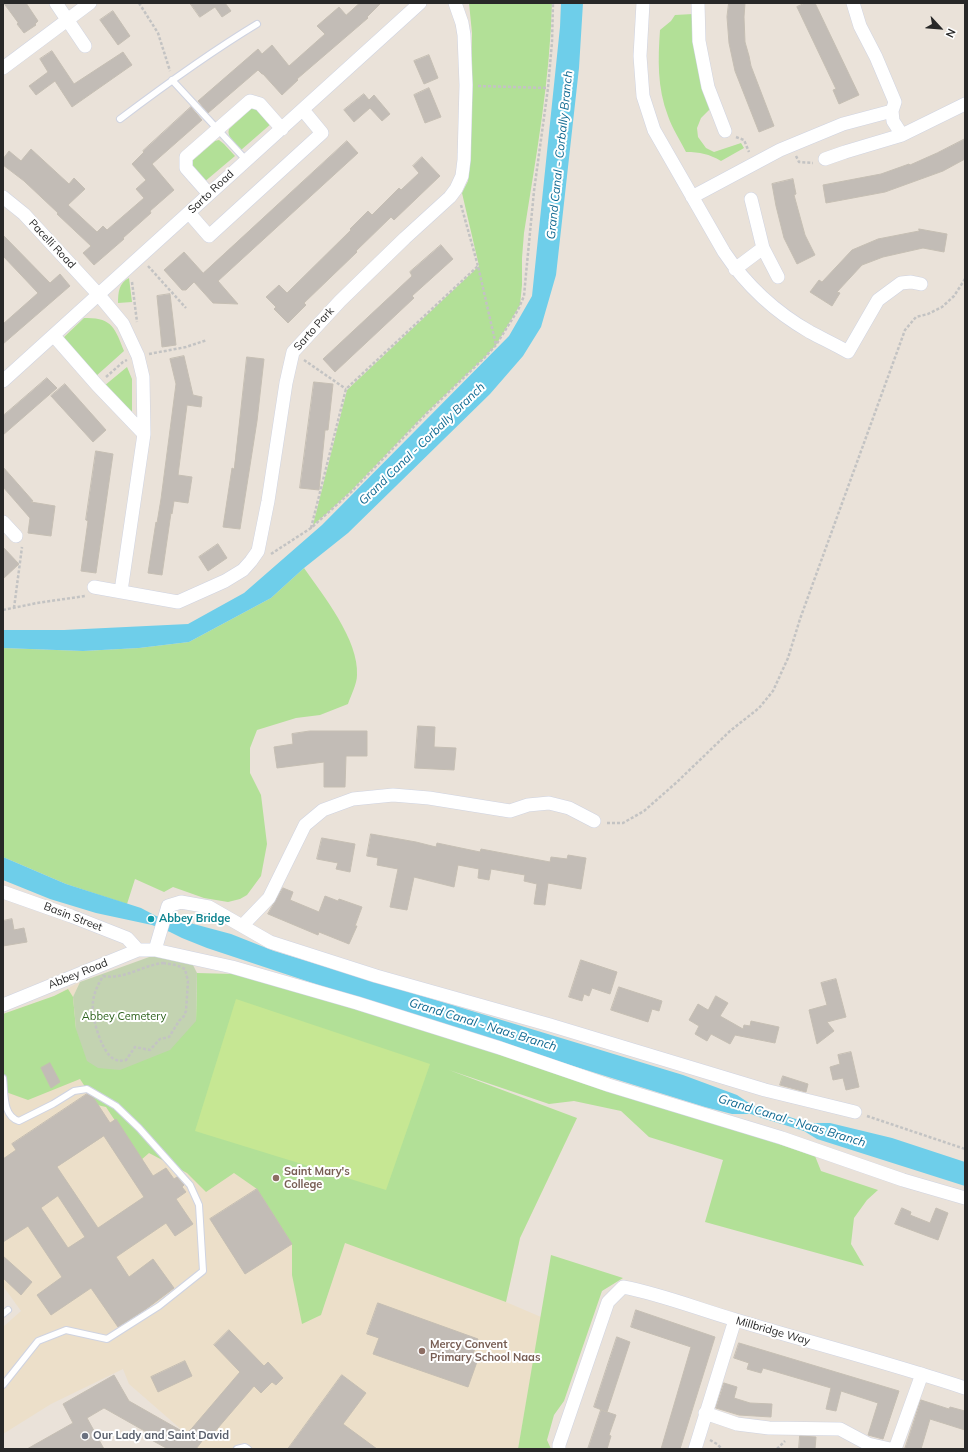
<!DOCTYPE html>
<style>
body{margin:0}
#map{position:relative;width:968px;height:1452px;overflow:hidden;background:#eae2d9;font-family:Mulish,sans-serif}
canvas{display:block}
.frame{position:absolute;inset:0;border:4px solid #282828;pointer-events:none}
.north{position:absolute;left:920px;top:8px;width:40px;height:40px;-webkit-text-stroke:3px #fff;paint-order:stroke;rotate:116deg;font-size:11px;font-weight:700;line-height:16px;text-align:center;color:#282828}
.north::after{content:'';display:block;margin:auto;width:14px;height:18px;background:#282828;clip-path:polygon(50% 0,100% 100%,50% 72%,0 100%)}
</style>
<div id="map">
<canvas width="968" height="1452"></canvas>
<div class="frame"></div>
<div class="north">N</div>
</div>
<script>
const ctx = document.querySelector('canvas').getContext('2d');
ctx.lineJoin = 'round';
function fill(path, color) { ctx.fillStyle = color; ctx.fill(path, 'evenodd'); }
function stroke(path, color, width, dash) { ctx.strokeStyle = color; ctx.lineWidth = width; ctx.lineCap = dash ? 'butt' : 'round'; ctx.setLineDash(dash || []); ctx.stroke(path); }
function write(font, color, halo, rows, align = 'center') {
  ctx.font = font + ' Mulish,sans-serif'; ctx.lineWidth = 4; ctx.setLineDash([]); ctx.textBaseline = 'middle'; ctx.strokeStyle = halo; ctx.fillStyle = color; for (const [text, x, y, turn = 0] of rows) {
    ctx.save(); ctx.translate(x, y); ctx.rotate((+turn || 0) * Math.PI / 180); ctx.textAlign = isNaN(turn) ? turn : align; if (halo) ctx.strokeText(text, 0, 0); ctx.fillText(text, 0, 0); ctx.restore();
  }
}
fill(new Path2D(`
 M80,982L73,997L577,1118L520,1238L506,1302L541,1317L518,1449H196L199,1445L129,1384L123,1369L51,1404L3,1434V1327L21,1311L3,1286V1014L54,996Z`), '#ecdfc9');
fill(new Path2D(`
 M469,3H552C550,80 536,157 524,233L522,258V285L520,305L496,345L485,357L426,413L351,491L325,515L313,525L347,390L479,266L462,193L468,181L470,164L472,33Z
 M693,14L711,108L701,118L697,128L698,137L706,148L714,152L741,143L744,148L721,161C709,154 700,152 686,152C680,140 672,128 668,116C657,87 658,59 660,30L671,21L675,15Z
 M252,108H256L272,123L241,150C236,144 226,137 229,129Z
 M219,140L224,144L235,156L203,183L191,169V162L215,141Z
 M129,278L132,302L118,303C118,292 119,283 129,278Z
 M84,318C112,317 115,328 124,351L95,377L60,341Z
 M127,367L132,379V413L104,386Z
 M304,568C323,595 359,640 357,675C357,684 351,695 348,704L320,715L296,718L257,730L250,748V773L261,795L267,844L261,876L247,895L240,899L228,902L204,898L173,887L164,892L135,879L127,904L66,884L3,857V648L83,651L139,648L189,642L271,598Z
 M237,963L815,1156L821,1171L878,1190L867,1200L854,1218L851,1244L864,1266L705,1222L723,1160L649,1137L621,1111L574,1101L549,1104L449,1070L577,1118L520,1238L506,1302L345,1243L321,1315L302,1324L292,1275V1244L257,1189L234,1173L206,1192L187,1173L149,1153L141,1160L106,1107L97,1105L80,1079L28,1100L3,1091V1014L54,996L68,989L73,997L76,1029L196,1021L197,973L233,974Z
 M551,1255L623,1278L602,1291L564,1401L554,1415L547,1440L551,1449H518Z`), '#b2e097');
fill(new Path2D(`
 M152,956L193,965L197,973L196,1021L170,1050L120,1070L98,1068L87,1061L76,1029L73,997L80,982Z`), '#c3d3b1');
fill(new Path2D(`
 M236,999L430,1064L386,1190L195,1131Z`), '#c6e793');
fill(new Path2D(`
 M561,3H583L579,68L556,275L541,327L523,356L490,394L348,533L304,568L271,598L189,642L139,648L83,651L3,648V630H64L188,624L244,593L322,525L509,336L532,296L560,27Z
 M3,857L66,884L141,908L156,916L173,921L190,923L231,934L274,951L683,1075L737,1095L752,1105L799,1120L813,1123H830L892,1138L965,1162V1186L817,1139L804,1131L759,1117L751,1114H732L705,1107L409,1015L207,948L182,938L170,932L152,925L96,913L50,899L3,880Z`), '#6eceea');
const building = new Path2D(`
 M4,3H26L38,21L35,24L36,25L24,33L17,24L18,23Z
 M190,3H225L231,11L222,17L215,7L200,17Z
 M360,3H381L367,17L368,18L297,79L298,80L282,95L263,74H262L258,70L208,113L198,101L258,49L262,54L272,45L289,66L325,34L317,26L339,7L346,15Z
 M729,3H745L744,17L745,42L749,56L751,66L774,126L759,132L735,71L729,43L727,17Z
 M805,3H815L859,95L839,104L833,90L836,89L797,7Z
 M113,11L130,36L118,45L100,20Z
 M52,51L74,84L123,52L132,65L72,107L55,81L36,95L29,86L48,72L40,59Z
 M429,55L438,78L424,84L414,61Z
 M429,88L441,117L425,123L414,95Z
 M364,94L369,100L374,95L390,114L382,121L370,108L354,122L344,110Z
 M191,107L202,120L152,164L174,190L150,211L151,213L123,238L124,239L94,265L83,253L91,246L57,214L58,213L24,181L3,165V159L9,151L21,161L31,149L69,184L74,178L85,189L68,205L97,232L103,226L107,230L144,198L136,189L146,180L132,164L144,152L143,151Z
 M965,139V159L943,171L885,192L826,203L823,185L881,174L909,164L910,165L937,153Z
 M347,141L358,153L218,281L238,304L213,303L194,282L186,290H182L164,270L184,252L203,273Z
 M422,157L440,176L394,220L391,217L356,251L357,252L304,303L306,305L288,323L274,309L276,307L266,297L279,285L287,293L351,230L350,229L368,211L372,215L399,188L401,190L419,173L413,166Z
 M793,179L796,194L794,195L805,235L815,255L797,264L784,238L776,206L772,184Z
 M919,229L947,234L944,252L923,248L883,257L862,265L837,292L840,293L832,306L810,292L819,280L822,282L852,250L878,239L919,231Z
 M3,235L50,283L60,274L70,286L3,344V324L38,293L3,256Z
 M441,245L453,259L412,296L414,298L335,372L323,359L412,276L410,272Z
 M170,294L176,345L162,347L157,296Z
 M184,356L193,395L202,397L201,407L187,405L178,475L192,477L188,503L174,501L172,514L171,513L162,575L148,573L156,522L157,523L161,499L176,384L170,359Z
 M247,357L264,359L257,421L240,529L223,527L232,468L234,469Z
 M47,378L57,388L3,435V416Z
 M314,382L333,384L328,430H325L319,490L300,488Z
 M65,384L106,430L93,442L51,396Z
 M96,451L113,454L96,573L81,571L88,521L86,520Z
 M3,467L33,501L31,502L55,506L51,536L28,533L30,518L3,487Z
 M218,544L227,558L208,571L199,557Z
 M3,547L19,564L3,579Z
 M418,726L435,727L434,747L456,748L454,770L415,768Z
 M310,731H367V756H346L345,787H324V762L277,768L274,747L293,744L292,734Z
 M371,834L416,842L436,847L437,843L480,852L481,849L550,862L551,857L567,859L568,855L586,858L581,889L548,883L545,905L534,904L537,884L524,881L525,875L491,869L489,880L478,878L479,869L458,865L454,887L414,877L407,910L390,907L398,869L377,865L378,858L367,856Z
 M322,838L355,844L350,872L336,869L338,863L317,859Z
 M283,888L293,892L290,900L319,912L325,896L338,901L339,899L362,907L355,926H357L349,944L319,932L318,935L268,914Z
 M12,919L14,930L24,928L27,942L3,946V921Z
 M581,960L617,972L610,994L592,988L589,996L584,994L582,1001L569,997Z
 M836,979L846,1017L827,1022L834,1031L817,1044L809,1010L827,1005L821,983Z
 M619,987L662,1001L659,1011L652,1009L648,1022L611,1010Z
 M716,996L728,1003L720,1016L743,1029L744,1025L750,1026L751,1021L779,1027L775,1043L735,1035L730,1044L711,1034L707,1041L695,1034L699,1026L689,1020L698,1004L708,1010Z
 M851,1052L859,1087L846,1090L843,1078L833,1080L830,1067L840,1064L838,1055Z
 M50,1063L60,1082L51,1088L41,1068Z
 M783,1076L808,1084L806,1092L780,1085Z
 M87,1094L93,1097L110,1123L116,1119L153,1176L166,1168L174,1179L177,1177L184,1185L182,1187L186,1192L176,1199L193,1224L175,1236L166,1223L116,1257L129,1277L153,1259L174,1288L146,1309L118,1327L91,1288L51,1315L37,1295L62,1277L28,1226L3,1242V1159L16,1150L12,1144ZM104,1136L144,1197L98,1228L57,1167ZM58,1196L85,1237L68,1248L41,1208Z
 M257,1189L292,1244L245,1274L210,1219Z
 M902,1208L911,1212L910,1215L930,1223L936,1208L948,1213L938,1240L895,1224Z
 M3,1256L32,1282L21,1295L3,1278Z
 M378,1303L478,1339L472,1357L478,1359L468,1387L373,1354L379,1338L367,1334Z
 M636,1310L715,1337L680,1449H661L691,1347L631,1327Z
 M229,1330L264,1366L268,1362L283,1378L276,1385L272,1382L261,1393L254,1386L211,1436L208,1433L196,1449H168L146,1437L150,1434L104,1408L87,1418L104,1449H27L73,1423L63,1404L114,1375L129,1401L187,1434L240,1372L214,1345Z
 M617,1337L630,1342L607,1412L594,1407Z
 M739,1343L899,1391L883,1439L868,1435L878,1403L841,1391L836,1411L826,1409L831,1388L763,1368L761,1373L747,1369L749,1363L734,1358Z
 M185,1361L192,1376L158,1392L151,1377Z
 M342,1375L366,1393L343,1424L377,1449H288Z
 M724,1383L737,1387L734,1398L750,1403L772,1404L771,1417L739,1415L716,1408Z
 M921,1400L949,1409L950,1407L965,1411V1430L930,1419L921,1449H905Z
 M601,1410L616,1415L609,1435L611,1436L607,1449H588Z
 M800,1436L816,1437L815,1449H799Z`);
fill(building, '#c2bcb6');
stroke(building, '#c5beb3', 1);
const lane = new Path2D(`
 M172,80L246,160
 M120,119C165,85 209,53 257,24
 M3,1078C5,1092 2,1116 19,1121L53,1104L74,1091L87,1089L116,1106L139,1128L190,1185L199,1205L203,1271L159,1306L107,1339L66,1330L38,1341L3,1385
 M3,1314L8,1310
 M237,1449L245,1447L248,1449`);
const street = new Path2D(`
 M56,3L85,46
 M643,3L640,56L643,96L654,130L724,252C746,285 775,312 810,332C823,339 836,345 848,352L878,300L901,283L911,282L921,284
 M698,3L699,41L708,87L725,131
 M3,68L90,3
 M892,111L893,121L902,135L965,104
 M825,159L845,152L902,135
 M209,194L186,168V157L250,101L260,104L282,129
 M3,197L24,214L98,294L123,324L138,356L143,377L144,434L121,591
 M692,197L780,150L843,124L892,111L895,102L876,57L860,26L853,3
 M751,199L763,248L778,277
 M189,213L209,236L322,133L303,110
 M735,269L763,248
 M54,336L97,385L144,434
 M3,381L420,3
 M3,522L16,536
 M94,587L178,602L225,581L243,570L251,561L258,551L268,501L286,383L293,352L340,301L405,238L450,197L456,189L462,176L464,160L466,85L464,35L462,23L455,3
 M3,892L71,916L127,938L138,950
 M243,925L269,898L305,825L323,810L353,799L393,795L429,798L510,811L528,805L549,803L569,808L594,821
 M155,950L168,906L181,902L209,907L270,942L376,976L550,1025L765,1090L855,1112
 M3,1005L138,950H155L232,967L357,1003L500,1048L608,1085L782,1138L903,1180L965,1198
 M705,1413L737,1424L769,1428L840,1429L868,1444L890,1449
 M559,1449V1445L608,1302L623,1287C661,1294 698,1309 736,1320C812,1343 890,1363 965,1388
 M695,1449L735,1320
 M895,1449L922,1374`);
stroke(lane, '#cfd3e1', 8);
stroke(street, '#cfd3e1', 14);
stroke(new Path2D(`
 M139,3L158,33L170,71
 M478,86L548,88
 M736,137L744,140L749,152
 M796,156L799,162L813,163
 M461,205L478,266L496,345
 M148,266L186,308
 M132,282L137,322
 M149,354L186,347L207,340
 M304,360L346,389
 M106,377L123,362L127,360
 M311,528L346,389L478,266
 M271,554L311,528L352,491L426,414L485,357L496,345L518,310L524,296L526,274L534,191L548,88L552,42L553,3
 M14,608L22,547
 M3,610L37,603L85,596
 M607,823H623L644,811L677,782L730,731L759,708L773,691L788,658L800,619L905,330L916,317L928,314L942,307L954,296L965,279
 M163,963L176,965L185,969L188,981L186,1011L184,1016L179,1021L169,1037L160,1039L150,1050L135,1047L126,1060C121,1061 118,1061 114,1059C101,1052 91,1016 93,1002C94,992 98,985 103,976C124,980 143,965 163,963Z
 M867,1116L965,1149
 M710,1440L717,1444L722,1449
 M777,1449L785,1441`), '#c3c3c3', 2.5, [3, 2]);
stroke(lane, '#fff', 6);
stroke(street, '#fff', 13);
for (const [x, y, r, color] of [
 [151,919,4,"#0f9aa8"],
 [276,1178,4,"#8d6e63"],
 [422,1351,4,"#8d6e63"],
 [85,1436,4,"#6b7280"]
]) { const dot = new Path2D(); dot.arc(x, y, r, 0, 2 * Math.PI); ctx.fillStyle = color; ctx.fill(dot); stroke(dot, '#fff', 1.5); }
write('11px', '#282828', '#fff', [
 ["Sarto Road",211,192,-43],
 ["Pacelli Road",52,244,47],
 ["Sarto Park",314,329,-48],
 ["Basin Street",73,917,21],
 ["Abbey Road",78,974,-22],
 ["Millbridge Way",773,1331,16]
]);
write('bold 11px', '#0d838f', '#fff', [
 ["Abbey Bridge",159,919]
], 'left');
write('11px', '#2c611b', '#fff', [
 ["Abbey Cemetery",124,1017]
]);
write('bold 11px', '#785e54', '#fff', [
 ["Saint Mary's",284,1172],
 ["College",284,1185],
 ["Mercy Convent",430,1345],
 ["Primary School Naas",430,1358]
], 'left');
write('bold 11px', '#5b616d', '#fff', [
 ["Our Lady and Saint David",93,1436]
], 'left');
write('italic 12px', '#116a92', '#fff', [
 ["Grand Canal - Corbally Branch",560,155,-84],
 ["Grand Canal - Corbally Branch",422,444,-44],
 ["Grand Canal - Naas Branch",483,1025,17],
 ["Grand Canal - Naas Branch",792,1121,17]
]);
</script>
